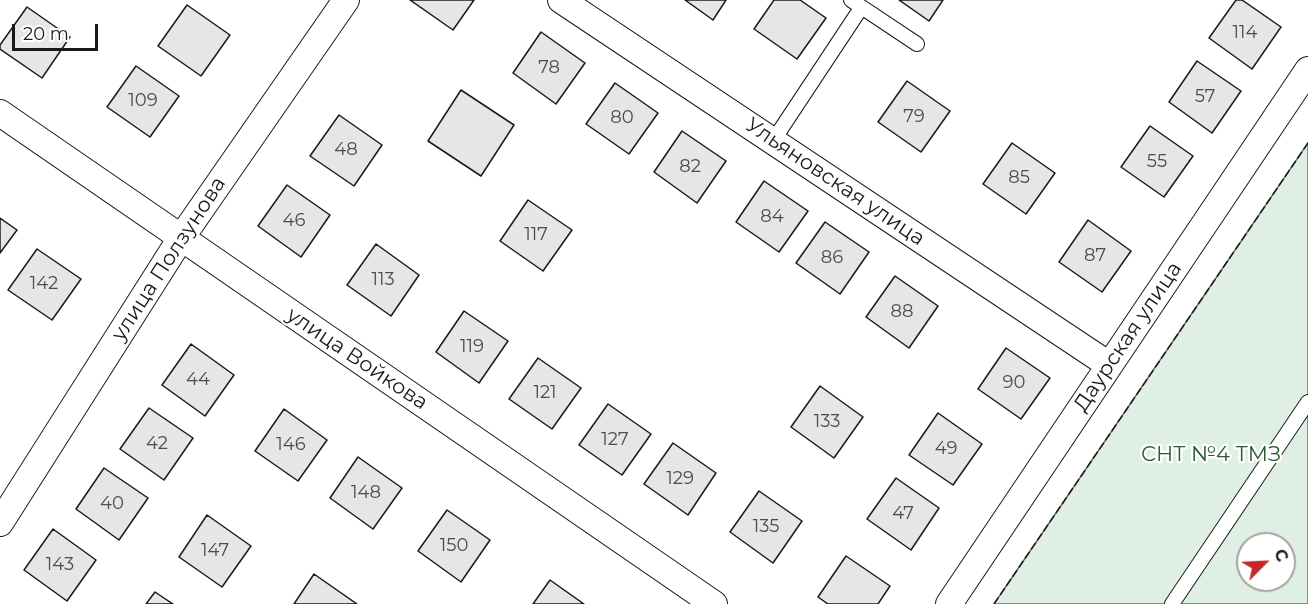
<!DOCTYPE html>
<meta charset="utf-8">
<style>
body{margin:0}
#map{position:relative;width:1308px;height:604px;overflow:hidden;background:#fff;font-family:Montserrat,sans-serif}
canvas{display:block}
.north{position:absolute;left:1236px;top:532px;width:60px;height:60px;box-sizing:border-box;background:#fff;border:2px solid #a3a3a3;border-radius:50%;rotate:66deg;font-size:16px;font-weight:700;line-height:24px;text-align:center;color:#1a1a1a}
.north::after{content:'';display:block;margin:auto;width:21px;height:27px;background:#c62828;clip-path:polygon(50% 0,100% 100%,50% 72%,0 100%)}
.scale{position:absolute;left:12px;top:24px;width:86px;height:27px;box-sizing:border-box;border:3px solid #1a1a1a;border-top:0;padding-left:8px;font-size:18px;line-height:21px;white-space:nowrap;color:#1a1a1a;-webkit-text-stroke:4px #fff;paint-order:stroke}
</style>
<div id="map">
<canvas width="1308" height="604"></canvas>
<div class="north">С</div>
<div class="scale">20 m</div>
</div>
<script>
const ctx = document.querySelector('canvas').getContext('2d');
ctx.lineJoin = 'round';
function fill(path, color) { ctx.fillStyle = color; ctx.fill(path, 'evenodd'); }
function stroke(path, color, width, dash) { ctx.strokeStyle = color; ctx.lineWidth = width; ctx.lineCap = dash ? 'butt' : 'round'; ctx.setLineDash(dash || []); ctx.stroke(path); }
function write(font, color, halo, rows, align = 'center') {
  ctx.font = font + ' Montserrat,sans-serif'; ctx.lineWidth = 4.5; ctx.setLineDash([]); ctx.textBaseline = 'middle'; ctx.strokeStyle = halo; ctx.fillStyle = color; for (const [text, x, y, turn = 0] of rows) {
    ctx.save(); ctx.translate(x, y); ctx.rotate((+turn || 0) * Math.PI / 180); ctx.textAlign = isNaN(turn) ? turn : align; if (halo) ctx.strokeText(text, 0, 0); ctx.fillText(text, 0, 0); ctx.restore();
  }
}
const green = new Path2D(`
 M1308,143V604H994ZM1248,544H1284V580H1248Z`);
fill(green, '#e0efe3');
stroke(green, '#6a6a6a', 1.5);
const building = new Path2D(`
 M410,0H474L453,30Z
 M685,0H726L713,20Z
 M774,0H800L826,18L797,59L754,29Z
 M899,0H943L929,21Z
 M1236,0H1242L1281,27L1252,69L1209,38Z
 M187,5L230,35L201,76L158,46Z
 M27,7L70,37L42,78L0,49V45Z
 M541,32L585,63L556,104L513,73Z
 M1197,61L1241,91L1212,133L1169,102Z
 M136,66L179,96L150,137L107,107Z
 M907,81L950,111L921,152L878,122Z
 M615,83L658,113L629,154L586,124Z
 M461,90L514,125L481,176L428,141Z
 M339,115L382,145L354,186L310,156Z
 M1150,126L1193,156L1164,197L1121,167Z
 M682,131L726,161L697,203L654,172Z
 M1012,143L1055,173L1026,214L983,184Z
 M764,181L808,211L779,252L736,222Z
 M287,185L330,215L301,257L258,226Z
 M528,200L572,230L543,271L500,241Z
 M0,218L17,230L0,253Z
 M1088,220L1131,251L1102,292L1059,262Z
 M825,222L869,252L840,294L796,263Z
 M376,244L419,275L391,316L347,285Z
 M37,249L81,279L52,320L8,290Z
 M895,276L938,306L909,348L866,317Z
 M464,311L508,341L479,383L436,352Z
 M191,344L234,375L205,416L162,385Z
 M1006,348L1050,378L1021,419L978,389Z
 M538,358L581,388L552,429L509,399Z
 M820,386L863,417L834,458L791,427Z
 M608,404L651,434L622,475L579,445Z
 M149,408L193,438L164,480L120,449Z
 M284,409L327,440L298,481L255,451Z
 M938,413L982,444L953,485L909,455Z
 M673,443L716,473L688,515L644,484Z
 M358,457L402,488L373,529L330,498Z
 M104,468L148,498L119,540L76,509Z
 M896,478L939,508L911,550L867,519Z
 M759,491L802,521L773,563L730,532Z
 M447,510L490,540L461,582L418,551Z
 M207,515L251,546L222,587L179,557Z
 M53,529L96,560L67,601L24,570Z
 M846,556L890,586L878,604H828L818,597Z
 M314,574L357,604H294Z
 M550,580L584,604H533Z
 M155,592L173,604H146Z`);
fill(building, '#e6e6e6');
stroke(building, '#1a1a1a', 1.5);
const service = new Path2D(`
 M851,0L917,44
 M773,141L861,8
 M1172,604L1308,402`);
const minor = new Path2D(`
 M561,0L1109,365
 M0,113L714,604
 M0,523L181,238L346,0
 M949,604L1308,70`);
stroke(service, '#1a1a1a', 16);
stroke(minor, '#1a1a1a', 28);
stroke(service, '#fff', 14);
stroke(minor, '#fff', 26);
stroke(new Path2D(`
 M994,604L1308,143`), '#1a1a1a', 1.5, [8, 3]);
write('18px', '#4d4d4d', null, [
 ["114",1245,33],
 ["78",549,68],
 ["57",1205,97],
 ["109",143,101],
 ["79",914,117],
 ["80",622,118],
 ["48",346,150],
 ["55",1157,162],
 ["82",690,167],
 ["85",1019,178],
 ["84",772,217],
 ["46",294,221],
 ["117",536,235],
 ["87",1095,256],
 ["86",832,258],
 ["113",383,280],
 ["142",44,284],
 ["88",902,312],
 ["119",472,347],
 ["44",198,380],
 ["90",1014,383],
 ["121",545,393],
 ["133",827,422],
 ["127",615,440],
 ["42",157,444],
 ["146",291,445],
 ["49",946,449],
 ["129",680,479],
 ["148",366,493],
 ["40",112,504],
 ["47",903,514],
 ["135",766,527],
 ["150",454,546],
 ["147",215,551],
 ["143",60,565]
]);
write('21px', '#1a1a1a', '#fff', [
 ["Ульяновская улица",835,182,34],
 ["улица Ползунова",169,259,-57],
 ["Даурская улица",1128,337,-56],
 ["улица Войкова",357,359,34]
]);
write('21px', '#2b5a34', '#fff', [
 ["СНТ №4 ТМЗ",1211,455]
]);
</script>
